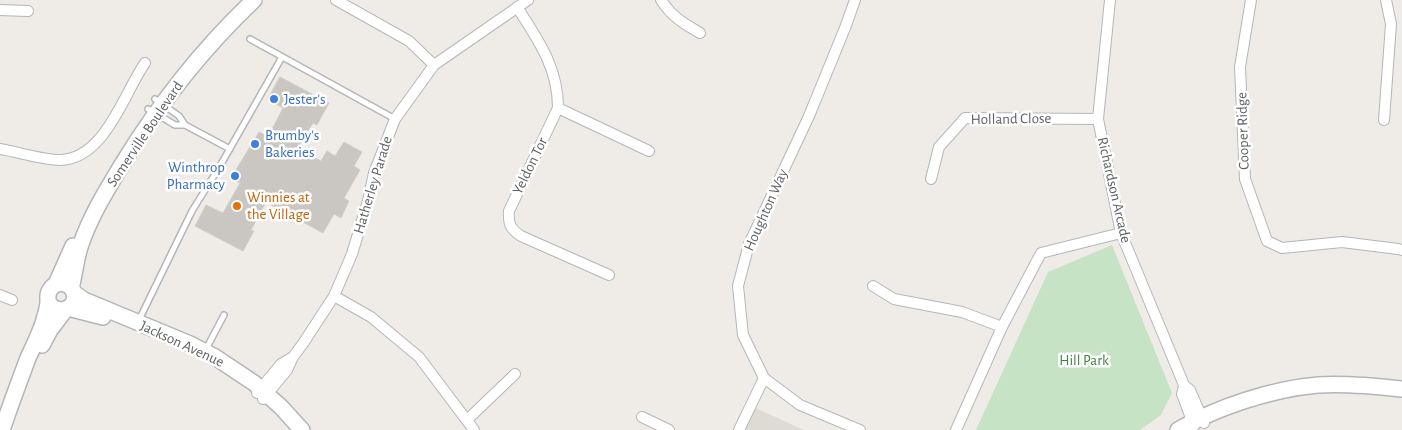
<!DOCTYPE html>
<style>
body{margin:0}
canvas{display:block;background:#efece7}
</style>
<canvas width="1402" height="430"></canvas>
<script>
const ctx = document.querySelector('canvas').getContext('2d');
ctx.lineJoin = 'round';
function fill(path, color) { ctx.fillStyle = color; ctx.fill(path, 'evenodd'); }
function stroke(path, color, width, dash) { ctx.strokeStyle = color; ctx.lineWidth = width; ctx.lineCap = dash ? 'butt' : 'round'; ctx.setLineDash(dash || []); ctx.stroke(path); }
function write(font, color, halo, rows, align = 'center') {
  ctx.font = font + ' "Alegreya Sans",sans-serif'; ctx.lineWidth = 5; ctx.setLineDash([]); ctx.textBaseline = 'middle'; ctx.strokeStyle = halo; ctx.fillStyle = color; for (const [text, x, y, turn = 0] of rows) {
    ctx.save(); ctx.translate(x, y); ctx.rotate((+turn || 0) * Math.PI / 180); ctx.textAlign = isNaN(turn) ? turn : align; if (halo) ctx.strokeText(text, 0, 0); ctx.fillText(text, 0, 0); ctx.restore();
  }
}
fill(new Path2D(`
 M749,405L804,430H738Z`), '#dedbd5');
fill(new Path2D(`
 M1112,245L1172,393L1161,415L1140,430H976L1048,272Z`), '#c7e3c6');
const building = new Path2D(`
 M280,77L329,103L317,125L313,123L297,149L321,161L327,151L335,156L344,142L362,152L354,166L360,170L344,198L349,201L341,218L334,214L323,233L266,202L251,230L254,231L243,251L195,226L206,205L223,213L240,183L231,178L259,132L268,137L283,108L268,99Z`);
fill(building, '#cac7c3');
stroke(building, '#d3cec5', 1);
const lane = new Path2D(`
 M250,39L395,119
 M155,99L179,116L185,125
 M148,109L175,125H185L230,149
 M139,320L192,211L220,166L282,57
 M205,351L224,315`);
const street = new Path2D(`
 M336,0L409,41L434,65
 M661,0C672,17 683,23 700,33
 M855,0L845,28L809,116L749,244L738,286L743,335L764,378L800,405L860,430
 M1110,0L1098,119L1121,233L1184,385L1190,390L1204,423
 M1251,0L1240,67L1245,179L1267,241L1282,248L1342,242L1398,249L1402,250
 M517,7C538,40 558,67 558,108L509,211C508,223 510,229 521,236L609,275
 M0,10L28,11
 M558,108L649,151
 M1384,120L1391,24L1386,0
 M0,149C18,152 43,160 60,160C105,159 124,93 145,63
 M931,179L939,147L965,118L1098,119
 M873,286L894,299L962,312L1002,327
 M0,295L12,300
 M334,296L371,317L419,357L474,430
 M1184,385L1182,394L1194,426
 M257,393L281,364L293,357
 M263,399L287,370L293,357L304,342L334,296L352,254L368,201L374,173L395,119L434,65L528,0
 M642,417L669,430
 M467,420L515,374
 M739,430L764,378
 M956,430L1002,327L1041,253L1121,233`);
const secondary = new Path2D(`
 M56,284L73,246
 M71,288C75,273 76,258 81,244C91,215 108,188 123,163C160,103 203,48 254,0
 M74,293L84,300L190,344L215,357L254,383L281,407L302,430
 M68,308L103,317
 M42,345L50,330L66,309
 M2,430C10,406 19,382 28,358C33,347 39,335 43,323C45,316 48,308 48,301C48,296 47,294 50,290C55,280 71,282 74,293C78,309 56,317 48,301
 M1178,430C1217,407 1272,389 1318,385C1346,383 1375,386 1402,389`);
stroke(lane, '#b4b6ba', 8);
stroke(street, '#b4b6ba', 12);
stroke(secondary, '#b3b6b9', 18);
stroke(lane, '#fff', 5);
stroke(street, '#fff', 10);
stroke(secondary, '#fff', 15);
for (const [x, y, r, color] of [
 [274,99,5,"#3f7fe0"],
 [255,144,5,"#3f7fe0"],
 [235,176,5,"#3f7fe0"],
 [237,206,5,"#e8710a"]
]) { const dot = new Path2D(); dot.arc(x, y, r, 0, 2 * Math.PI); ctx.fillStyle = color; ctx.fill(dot); stroke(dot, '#fff', 2); }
write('15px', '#366cbe', '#fff', [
 ["Jester's",284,99],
 ["Brumby's",265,135],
 ["Bakeries",265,152],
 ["Winthrop",225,167,"right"],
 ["Pharmacy",225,184,"right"]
], 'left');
write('15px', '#5e6265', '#fff', [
 ["Holland Close",1011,119,-1],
 ["Cooper Ridge",1243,131,-92],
 ["Somerville Boulevard",145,134,-56],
 ["Yeldon Tor",530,166,-64],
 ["Hatherley Parade",373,185,-73],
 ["Richardson Arcade",1114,190,77],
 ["Houghton Way",766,210,-66],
 ["Jackson Avenue",182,344,25]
]);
write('15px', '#c56008', '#fff', [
 ["Winnies at",247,197],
 ["the Village",247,214]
], 'left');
write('15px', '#40833f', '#fff', [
 ["Hill Park",1084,360]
]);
</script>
